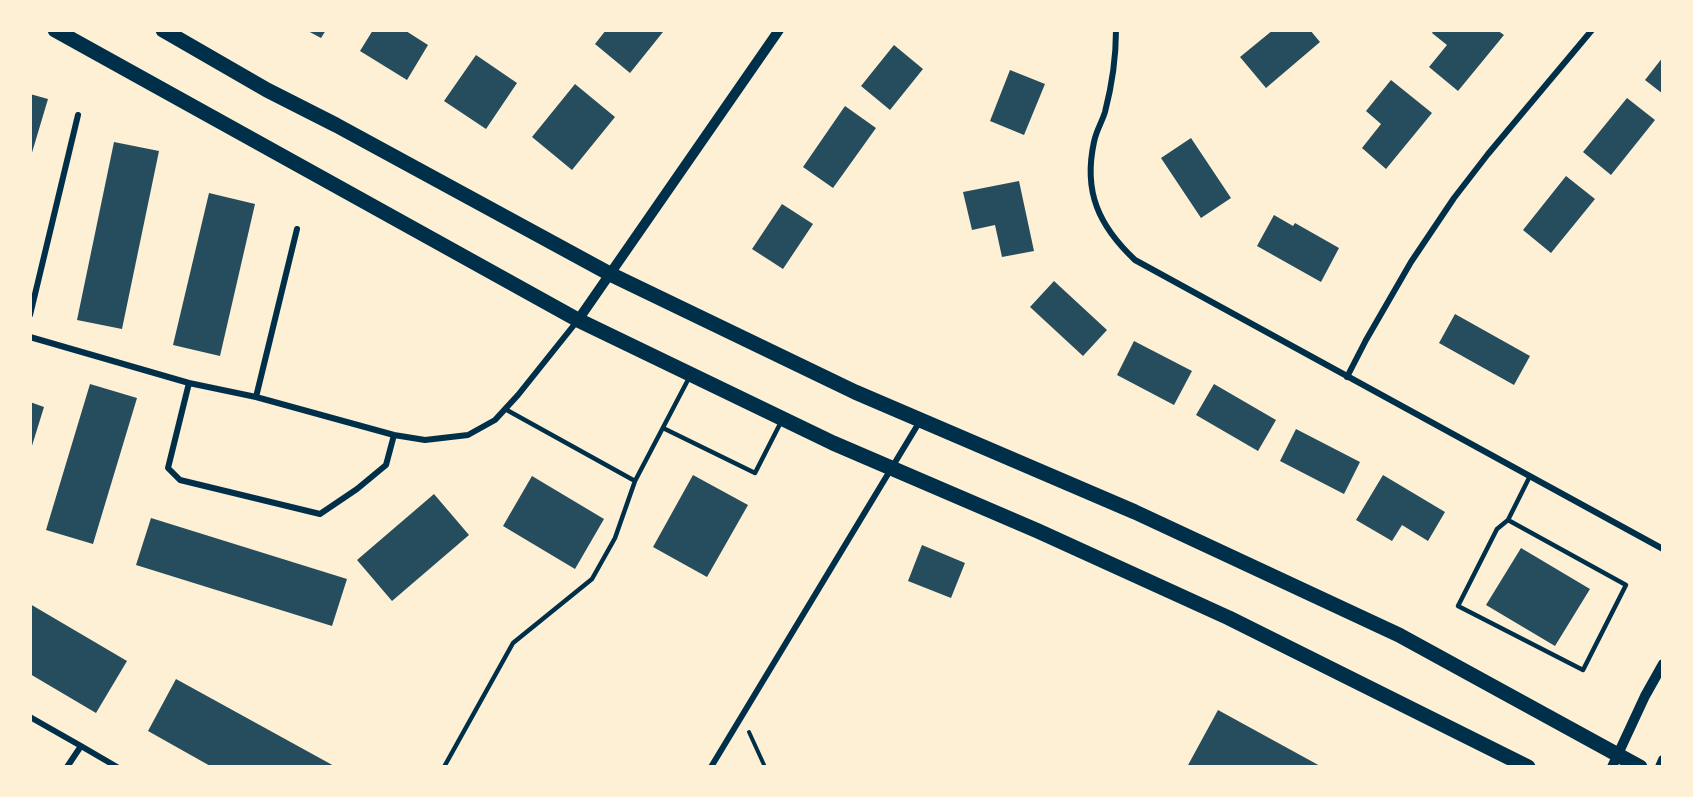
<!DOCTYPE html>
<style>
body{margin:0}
#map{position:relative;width:1693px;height:797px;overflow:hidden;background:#fdf0d5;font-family:"Roboto Condensed",sans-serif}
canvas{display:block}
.frame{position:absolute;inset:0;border:32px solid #fdf0d5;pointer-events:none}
</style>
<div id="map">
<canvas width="1693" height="797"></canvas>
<div class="frame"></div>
</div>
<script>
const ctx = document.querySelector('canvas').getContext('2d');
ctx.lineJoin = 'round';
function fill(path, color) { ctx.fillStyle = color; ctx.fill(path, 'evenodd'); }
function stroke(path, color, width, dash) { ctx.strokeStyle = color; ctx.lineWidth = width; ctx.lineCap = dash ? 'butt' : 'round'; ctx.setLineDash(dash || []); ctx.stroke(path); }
fill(new Path2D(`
 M306,30H326L321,38Z
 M373,30H407L406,31L428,45L407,80L360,51Z
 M606,30H660L663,32L630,73L595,44Z
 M1273,30H1310L1320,42L1266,88L1240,57Z
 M1434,30H1497L1504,35L1458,91L1429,67L1447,45L1432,33Z
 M894,45L923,69L890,110L861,86Z
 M476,55L517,83L486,129L444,101Z
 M1663,57V94L1645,80Z
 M1010,70L1045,84L1024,135L990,121Z
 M1391,80L1432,113L1386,169L1362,148L1381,124L1366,111Z
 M575,84L615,117L572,170L532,137Z
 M30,94L48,99L31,156H30Z
 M1627,98L1655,120L1611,175L1583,152Z
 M845,106L876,128L833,188L803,167Z
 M1191,138L1231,198L1201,218L1161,158Z
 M114,142L159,151L122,329L77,320Z
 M1566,176L1595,199L1551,253L1523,230Z
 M1019,181L1034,251L1002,257L995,225L972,230L963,192Z
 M209,193L255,204L220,356L173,345Z
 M782,204L813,224L783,269L752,249Z
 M1274,215L1293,226L1295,223L1339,248L1321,282L1257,246Z
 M1054,281L1107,330L1083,356L1030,307Z
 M1455,314L1530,356L1514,385L1439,343Z
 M1134,341L1192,371L1174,405L1117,375Z
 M90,384L137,398L93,544L46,530Z
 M1214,384L1276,420L1258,451L1196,415Z
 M30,402L44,407L31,449H30Z
 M1296,429L1360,462L1344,494L1280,461Z
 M693,475L748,505L707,577L653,547Z
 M1383,475L1445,512L1428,541L1402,525L1392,541L1356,520Z
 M532,476L604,519L575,569L503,526Z
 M434,494L469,535L392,601L357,560Z
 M151,518L347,579L332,626L136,565Z
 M922,545L965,563L951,598L908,581Z
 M1521,548L1590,589L1555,646L1486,605Z
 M30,604L127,661L96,713L30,674Z
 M176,679L336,767H212L148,731Z
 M1218,710L1322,767H1187Z`), '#264d5e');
stroke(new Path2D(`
 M749,732L765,767`), '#003049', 4);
stroke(new Path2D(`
 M505,409L635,481L690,376
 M663,428L755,473L781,422
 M1508,520L1626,585L1583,670L1458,606L1497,529L1508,520L1530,476
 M444,767L513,643L592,579L615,538L635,481`), '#003049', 4.5);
stroke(new Path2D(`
 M1116,30C1116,57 1112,85 1105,112C1102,122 1096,131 1094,142C1083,192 1099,226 1135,260L1663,549
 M30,315L78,115
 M30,337L189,383L256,397L394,435L425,440L468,435L495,420L518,395L578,320
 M1347,377L1366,340L1411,262L1454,198L1488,154L1592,30
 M189,383L168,468L180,480L320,514L357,489L386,465L394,435
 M256,397L297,229
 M30,717L81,746
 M67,767L81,746L117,767
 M711,767L920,421`), '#003049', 6);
stroke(new Path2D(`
 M578,320L779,30
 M1612,767L1645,696L1663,664
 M1660,767L1663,760`), '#003049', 10);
stroke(new Path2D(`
 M55,30L578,320L833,443L1038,531L1229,618L1528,767
 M163,30L267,90L336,125L610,274L855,392L1135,512L1399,635L1640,767`), '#003049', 15);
</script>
